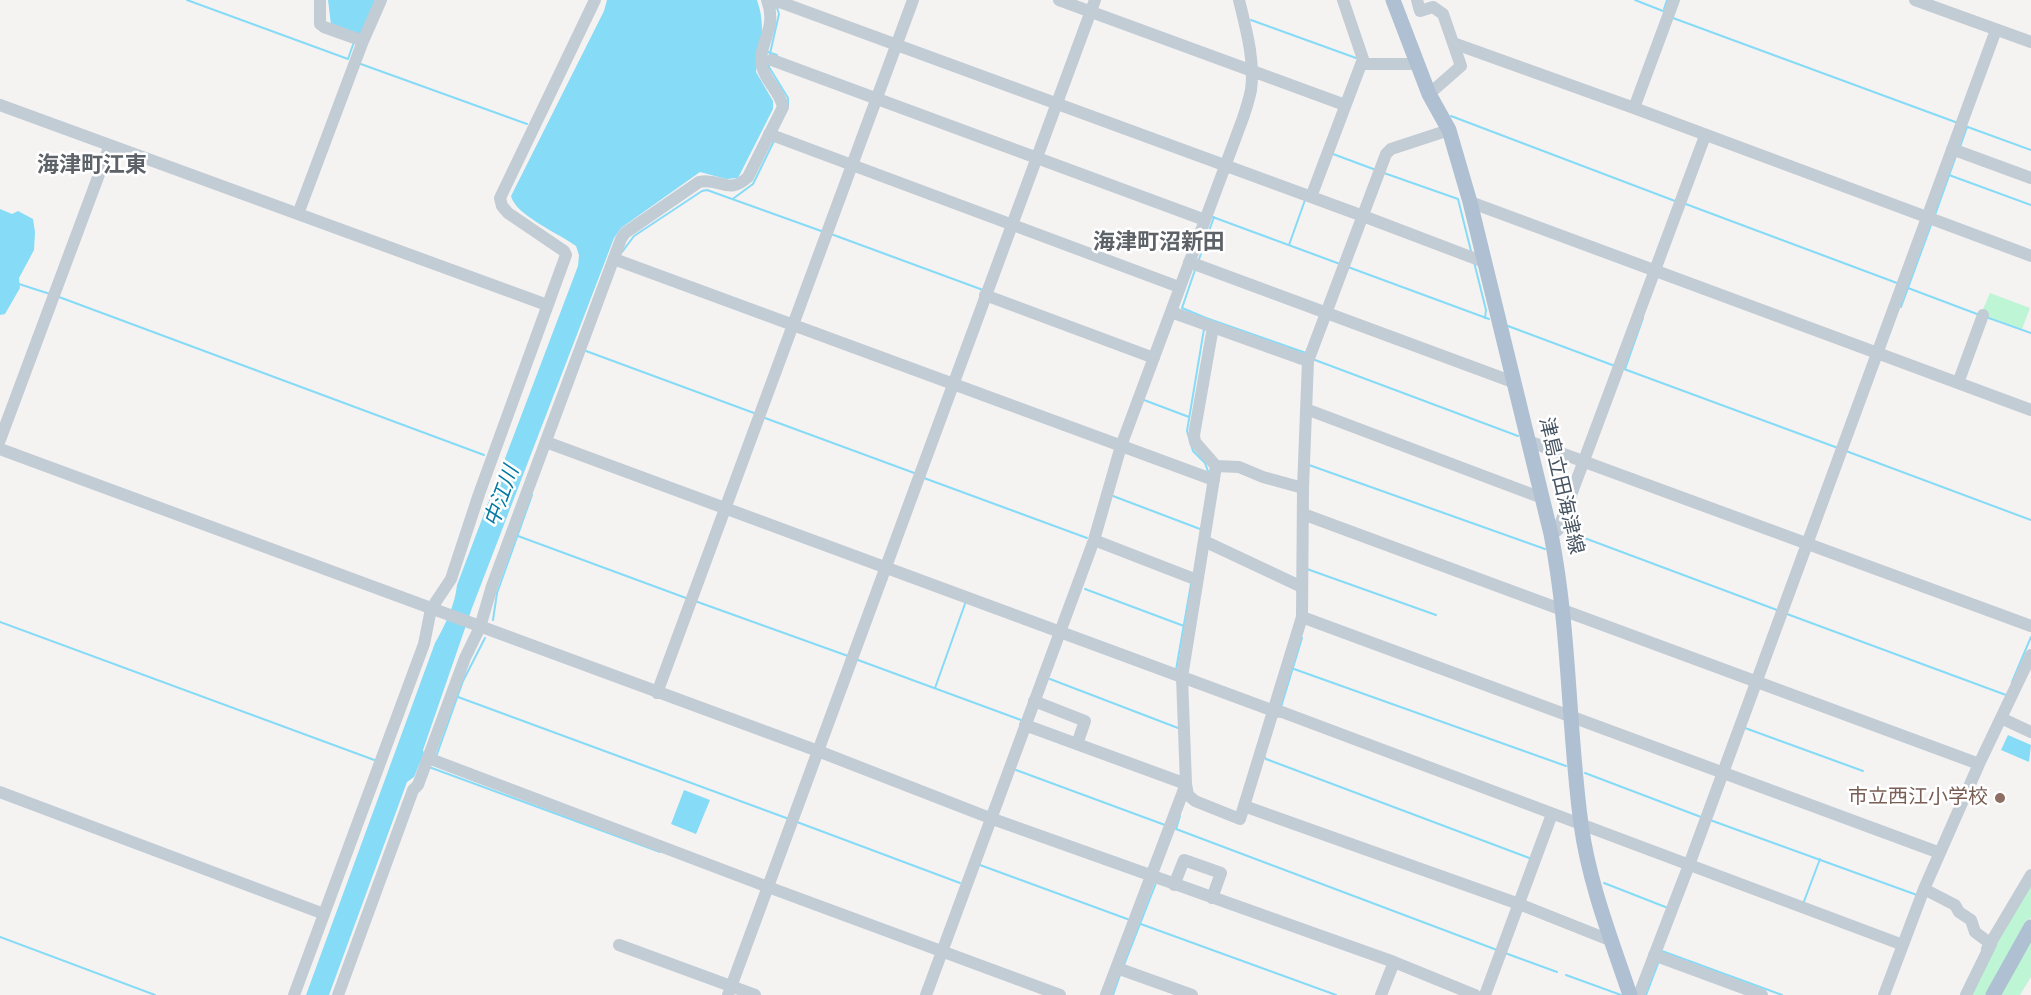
<!DOCTYPE html>
<meta charset="utf-8">
<style>
body{margin:0}
canvas{display:block;background:#f5f2f2}
</style>
<canvas width="2031" height="995"></canvas>
<script>
const ctx = document.querySelector('canvas').getContext('2d');
ctx.lineJoin = 'round';
function fill(path, color) { ctx.fillStyle = color; ctx.fill(path, 'evenodd'); }
function stroke(path, color, width, dash) { ctx.strokeStyle = color; ctx.lineWidth = width; ctx.lineCap = dash ? 'butt' : 'round'; ctx.setLineDash(dash || []); ctx.stroke(path); }
function write(font, color, halo, rows, align = 'center') {
  ctx.font = font + ' "Nunito Sans","Noto Sans JP",sans-serif'; ctx.lineWidth = 5; ctx.setLineDash([]); ctx.textBaseline = 'middle'; ctx.strokeStyle = halo; ctx.fillStyle = color; for (const [text, x, y, turn = 0] of rows) {
    ctx.save(); ctx.translate(x, y); ctx.rotate((+turn || 0) * Math.PI / 180); ctx.textAlign = isNaN(turn) ? turn : align; if (halo) ctx.strokeText(text, 0, 0); ctx.fillText(text, 0, 0); ctx.restore();
  }
}
fill(new Path2D(`
 M1990,293L2030,308L2022,329L1981,314Z
 M2031,881V917L1986,995H1968Z
 M2031,941V977L2020,995H2000Z`), '#bdf5d5');
fill(new Path2D(`
 M328,0H375L360,35L331,25Z
 M607,0H757C766,25 761,47 756,72L773,101V109L738,178L726,179L700,172L621,228L614,238L472,608L423,750L424,753L414,777L407,782L329,995H306L435,643C445,625 455,605 457,585L578,266L579,255L576,246C560,234 515,215 511,196L604,11Z
 M0,209L12,214L18,211L33,219L35,232L34,250L19,278L20,288L5,314L0,315Z
 M2008,735L2031,745L2029,762L2001,750Z
 M684,790L710,800L696,834L671,824Z`), '#86dbf7');
stroke(new Path2D(`
 M187,0L348,59L354,42
 M1635,0L1663,11
 M1664,9L1667,0
 M1673,18L1958,123
 M1251,20L1356,58
 M765,51L777,55
 M769,58L779,14L777,8
 M358,63L527,124
 M769,63V67L788,98V106
 M1451,116L1675,201
 M1965,126L2031,150
 M1960,147L1967,127
 M1333,154L1376,170
 M1384,173L1458,199L1471,251
 M1949,175L2031,205
 M734,198L753,184L774,141
 M1683,203L1897,283
 M1935,215L1956,156
 M1210,216L1340,264
 M831,234L983,290
 M1289,245L1305,200
 M622,252L634,236L702,191L707,190L824,232
 M1198,262L1214,217
 M1474,262L1486,310L1485,318
 M1348,267L1489,319
 M1195,270L1182,308L1206,318
 M19,284L50,294
 M1908,288L1977,314
 M59,297L484,455
 M1901,307L1931,225
 M1986,317L2031,333
 M1206,318L1306,353
 M1508,326L1615,366
 M1204,329L1187,431L1193,451L1205,463L1209,474
 M586,351L754,413
 M1315,360L1518,436
 M1624,369L1838,448
 M1625,369L1643,318
 M1144,400L1189,417
 M765,418L917,474
 M1846,451L2031,520
 M1309,465L1545,549
 M924,478L1087,538
 M1113,496L1200,529
 M1563,530L1777,610
 M518,536L686,598
 M1307,569L1436,615
 M1085,589L1184,626
 M695,601L848,656
 M1787,614L2006,695
 M493,620L497,593L532,495
 M0,622L377,761
 M858,660L1021,720
 M1294,669L1566,766
 M1176,670L1191,584
 M1050,679L1178,728
 M2012,682L2031,637
 M935,688L966,601
 M458,697L789,819
 M1281,707L1302,638
 M1745,728L1863,771
 M1264,756L1266,759L1532,859
 M436,757L463,681L485,638
 M429,767L660,852
 M1016,770L1165,825
 M1585,773L1701,817
 M1180,816L1176,829L1497,950
 M1710,820L1917,895
 M797,822L960,883
 M980,865L1130,920
 M1604,883L1668,908
 M1803,904L1820,859
 M1138,923L1336,995
 M0,937L155,995
 M1662,951L1782,995
 M1505,953L1557,972
 M1124,965L1156,883
 M1566,975L1621,995
 M1113,995L1120,975
 M1646,995L1659,961`), '#86dbf7', 2);
stroke(new Path2D(`
 M320,0V24L324,27L363,41
 M1059,0L1345,105
 M1417,0L1420,11L1433,7L1443,14L1461,66L1429,94
 M1915,0L2031,42
 M769,4L780,2L1363,216L1484,262
 M1453,43L1634,108L2031,256
 M772,60L1205,220
 M1361,64H1417
 M0,105L547,305
 M1634,108L1674,0
 M769,134L1179,287
 M1952,149L2031,178
 M1311,197L1363,59L1343,0
 M1470,202L2031,410
 M298,214L363,41L381,0
 M614,259L1214,480
 M1189,262L1513,382
 M985,295L1154,358
 M1213,327L1308,361
 M1958,383L1983,315
 M1306,409L1542,498
 M0,440L110,145
 M1528,441L2031,626
 M546,442L1182,677L1274,711L1282,712L1903,945
 M0,449L818,751L990,818L1394,962L1475,995
 M1216,466L1239,467L1263,477L1303,488
 M1303,514L1979,764
 M1551,534L1558,530L1705,136
 M1094,540L1197,580
 M1204,541L1302,587
 M1302,617L1940,853
 M657,693L913,0
 M1034,701L1085,721L1077,744
 M2001,718L2031,732
 M1025,725L1186,784L1188,795L1195,801L1240,819L1302,617L1303,488L1308,361L1386,154L1391,149L1449,130
 M428,758L768,887L1060,995
 M0,792L324,914
 M1244,806L1519,904L1612,941
 M1174,885L1184,860L1221,873L1212,898
 M1924,889L1955,905L1959,912L1971,920L1975,932L1991,944L1966,995
 M619,945L755,995
 M1987,949L2031,875
 M1654,955L1762,995
 M1117,968L1192,995
 M294,995L424,644L431,609L451,579L479,494L566,255L564,251L508,213L502,206L500,198L595,0
 M338,995L413,790L418,785L465,658L480,627L492,586L621,239L625,233L699,182C720,177 728,196 748,177L783,107C780,91 764,80 762,65C758,42 778,29 767,0
 M728,995L1095,0
 M926,995L1094,540L1121,446L1243,118C1246,109 1249,100 1251,90C1255,60 1246,29 1239,0
 M1106,995L1186,784L1182,677L1216,466L1195,442L1194,435L1213,327L1171,312
 M1381,995L1394,962
 M1485,995L1552,814
 M1639,995L1689,865L1996,30
 M1884,995L1924,889L1979,764L2031,655`), '#c2ccd5', 12);
stroke(new Path2D(`
 M1393,0L1429,94L1449,130L1470,202L1551,534C1570,630 1568,728 1581,824C1589,883 1611,939 1630,995
 M1993,995L2031,927`), '#afc0d3', 15);
for (const [x, y, r, color] of [
 [2000,798,6,"#8d6e63"]
]) { const dot = new Path2D(); dot.arc(x, y, r, 0, 2 * Math.PI); ctx.fillStyle = color; ctx.fill(dot); stroke(dot, '#fff', 2); }
write('20px', '#475462', '#fff', [
 ["津島立田海津線",1560,486,77]
]);
write('20px', '#785e54', '#fff', [
 ["市立西江小学校",1988,798]
], 'right');
write('italic 21px', '#037aa2', '#fff', [
 ["中江川",503,497,-70]
]);
write('bold 22px', '#5d6268', '#fff', [
 ["海津町江東",92,167],
 ["海津町沼新田",1159,244]
]);
</script>
